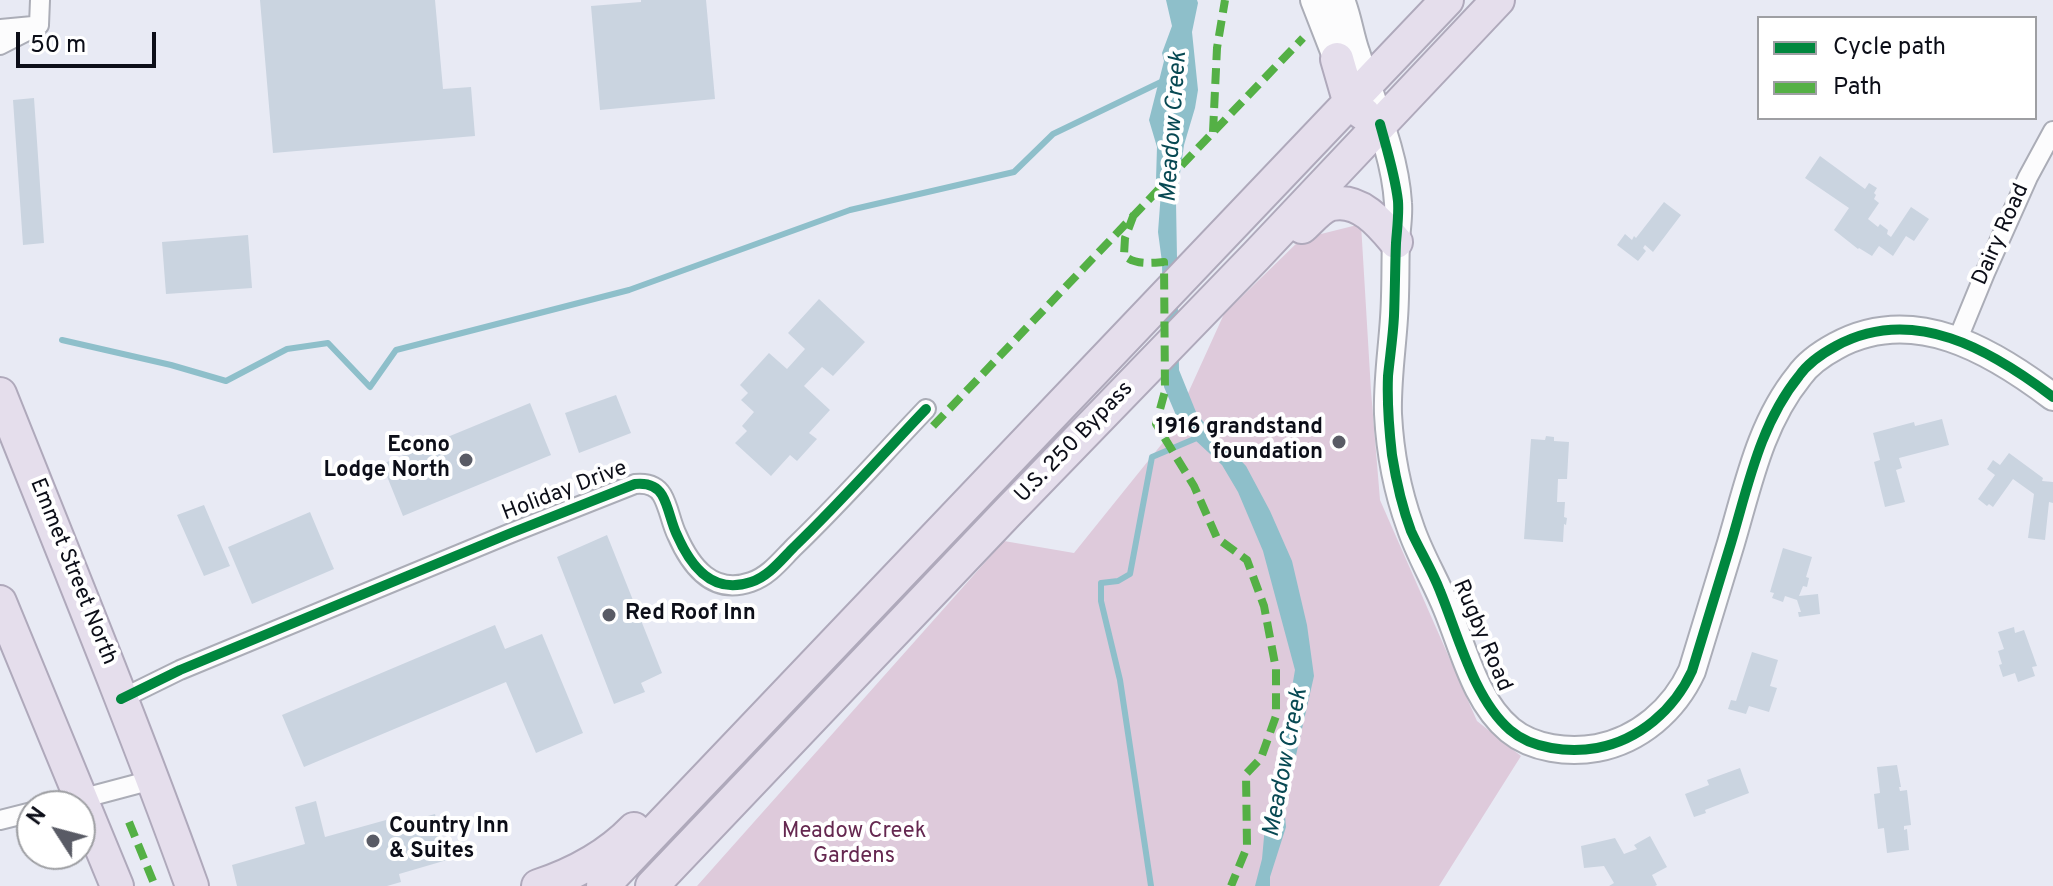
<!DOCTYPE html>
<style>
body{margin:0}
#map{position:relative;width:2053px;height:886px;overflow:hidden;background:#e8eaf4;font-family:Overpass,sans-serif}
canvas{display:block}
.legend{position:absolute;left:1757px;top:16px;width:280px;height:104px;box-sizing:border-box;background:#fff;border:2px solid #9e9fa3;margin:0;padding:10px 14px;list-style:none;font-size:24px;color:#0c0e18}
.legend li{display:flex;align-items:center;gap:16px;height:40px}
.legend b{width:40px;border:2px solid #9e9fa3}
.north{position:absolute;left:16px;top:790px;width:80px;height:80px;box-sizing:border-box;background:#fff;border:2px solid #9e9fa3;border-radius:50%;rotate:306deg;font-size:22px;font-weight:700;line-height:32px;text-align:center;color:#0c0e18}
.north::after{content:'';display:block;margin:auto;width:28px;height:36px;background:#595b65;clip-path:polygon(50% 0,100% 100%,50% 72%,0 100%)}
.scale{position:absolute;left:16px;top:32px;width:140px;height:36px;box-sizing:border-box;border:4px solid #0c0e18;border-top:0;padding-left:10px;font-size:24px;line-height:28px;white-space:nowrap;color:#0c0e18;-webkit-text-stroke:6px #fff;paint-order:stroke}
</style>
<div id="map">
<canvas width="2053" height="886"></canvas>
<ul class="legend">
<li><b style="height:10px;background:#00873e"></b>Cycle path</li>
<li><b style="height:10px;background:#54b045"></b>Path</li>
</ul>
<div class="north">N</div>
<div class="scale">50 m</div>
</div>
<script>
const ctx = document.querySelector('canvas').getContext('2d');
ctx.lineJoin = 'round';
function fill(path, color) { ctx.fillStyle = color; ctx.fill(path, 'evenodd'); }
function stroke(path, color, width, dash) { ctx.strokeStyle = color; ctx.lineWidth = width; ctx.lineCap = dash ? 'butt' : 'round'; ctx.setLineDash(dash || []); ctx.stroke(path); }
function write(font, color, halo, rows, align = 'center') {
  ctx.font = font + ' Overpass,sans-serif'; ctx.lineWidth = 8; ctx.setLineDash([]); ctx.textBaseline = 'middle'; ctx.strokeStyle = halo; ctx.fillStyle = color; for (const [text, x, y, turn = 0] of rows) {
    ctx.save(); ctx.translate(x, y); ctx.rotate((+turn || 0) * Math.PI / 180); ctx.textAlign = isNaN(turn) ? turn : align; if (halo) ctx.strokeText(text, 0, 0); ctx.fillText(text, 0, 0); ctx.restore();
  }
}
fill(new Path2D(`
 M1361,224L1371,391L1380,500L1477,721L1521,756L1439,886H697L1004,541L1074,553L1169,435L1224,314L1301,239Z`), '#decadb');
fill(new Path2D(`
 M1166,0H1197L1198,3L1192,32L1198,90L1195,108L1184,145L1176,202L1179,370L1196,412L1205,424L1246,466L1270,511L1292,561L1307,625L1314,676L1289,786L1285,816L1286,827L1270,877V886H1255L1262,859L1265,826L1274,794L1295,670L1263,551L1238,492L1222,465L1181,427L1164,387L1162,262L1158,232L1161,192L1156,180L1157,147L1149,120L1164,61L1162,53L1172,26Z`), '#8ebfca');
stroke(new Path2D(`
 M62,340L171,365L226,381L287,349L328,343L370,387L396,350L629,290L850,210L1014,172L1053,134L1161,82
 M1151,886L1120,680L1101,601V583L1118,581L1130,574L1152,457L1199,437`), '#8ebfca', 6);
fill(new Path2D(`
 M260,0H435L443,89L471,87L475,136L273,153Z
 M641,0H706L715,99L600,110L591,6L641,2Z
 M34,98L44,243L23,245L13,100Z
 M1820,156L1865,189L1869,183L1877,188L1874,193L1876,195L1874,199L1879,203L1868,219L1878,227L1880,224L1888,230L1887,234L1891,237L1911,207L1929,219L1914,241L1906,236L1893,256L1879,246L1872,256L1859,248L1858,249L1834,230L1849,208L1805,178Z
 M1664,202L1681,215L1653,252L1645,245L1643,248L1646,251L1638,261L1617,245L1625,234L1632,240L1634,236L1636,238Z
 M248,235L252,288L166,294L162,242Z
 M819,299L865,342L833,376L822,367L804,386L830,410L809,433L817,439L797,461L790,455L771,476L735,443L747,431L742,426L754,412L741,400L748,393L740,385L769,353L787,369L805,349L788,333Z
 M616,395L631,433L579,453L565,413Z
 M530,403L551,455L403,516L382,464Z
 M1942,419L1949,445L1899,458L1902,468L1896,470L1905,502L1885,507L1874,462L1880,460L1873,433L1914,422L1915,426Z
 M1546,436L1554,437V441L1569,442L1567,479H1558L1557,502H1565L1564,517L1567,518L1566,525L1564,524L1563,542L1524,539L1531,439L1545,440Z
 M2009,453L2043,478L2042,481L2053,482V503L2049,502L2045,540L2028,538L2034,494L2013,479L1993,507L1989,504L1987,506L1978,499L1995,475L1987,469L1993,460L2000,465Z
 M204,505L230,566L204,576L177,515Z
 M310,512L334,569L252,604L228,547Z
 M607,535L662,673L641,683L645,692L614,704L557,557Z
 M1783,548L1812,557L1806,577L1809,578L1807,587L1803,586L1799,596L1818,594L1820,614L1799,617L1798,612H1801L1797,600L1785,596L1783,602L1772,598L1774,593L1770,592Z
 M495,625L505,649L542,634L583,733L536,753L506,682L304,767L282,715Z
 M2014,627L2015,633L2024,630L2037,666L2032,667L2035,676L2018,682L2015,673L2003,677L1999,665L2002,664L1998,651L2004,649L1998,632Z
 M1752,652L1778,660L1770,686L1777,688L1769,712L1749,706L1746,714L1728,709L1731,700L1736,701Z
 M1897,765L1901,787H1899L1900,791L1907,790L1911,825L1904,826V830L1907,829L1909,850L1887,853L1884,828L1878,829L1874,794L1880,793L1877,767Z
 M1740,768L1749,793L1705,810L1706,813L1694,817L1685,794L1709,785L1707,780Z
 M316,801L325,837L386,820L388,827L435,814L447,860L399,874L401,882L387,886H237L232,865L305,844L295,807Z
 M1650,836L1667,867L1652,875L1657,885L1655,886H1609L1614,883L1604,866L1584,868L1581,846L1615,838L1624,854L1637,849L1634,845Z`), '#cad4e0');
const street = new Path2D(`
 M39,25L40,0
 M0,29L33,26
 M0,45L39,25
 M1957,341L1985,273L2028,177L2053,131
 M121,699L180,670L511,533L635,484C645,483 656,485 662,495C669,507 671,523 677,535C691,567 713,595 751,582C769,576 781,560 794,547C840,503 882,455 926,409
 M54,806L152,780
 M0,820L32,812`);
const secondary = new Path2D(`
 M1314,0L1337,59
 M1341,0C1348,17 1350,35 1356,52C1371,100 1395,152 1398,203C1399,215 1397,227 1396,239C1395,265 1396,291 1394,318C1392,350 1387,382 1388,414C1390,452 1397,490 1410,526C1419,554 1436,581 1447,609C1464,650 1475,701 1510,730C1533,749 1569,753 1597,748C1639,740 1674,710 1692,671C1705,629 1718,586 1731,543C1748,486 1760,424 1799,376C1808,363 1823,353 1836,346C1913,304 1991,350 2053,397`);
const highway = new Path2D(`
 M1337,59L1350,104L1364,114
 M1302,227C1310,220 1321,206 1332,204C1360,198 1381,224 1396,242
 M0,394C65,557 132,720 192,886
 M0,602L117,886
 M538,886C574,874 608,856 634,829
 M603,886L1447,0
 M652,886L1007,513L1256,256L1498,0`);
stroke(street, '#abadb7', 22);
stroke(secondary, '#abadb7', 30);
stroke(highway, '#afa9bb', 36);
stroke(street, '#fcfcfd', 18);
stroke(secondary, '#fcfcfd', 26);
stroke(highway, '#e5deec', 32);
stroke(new Path2D(`
 M1213,132L1217,48L1225,0
 M1134,214L1125,238L1124,255C1134,265 1150,263 1164,262L1165,391L1156,424L1194,486L1217,538L1247,560L1264,606L1276,669V716L1261,758L1246,774L1247,847L1231,886
 M933,426L1303,38
 M129,822L155,886`), '#54b045', 8, [16, 8]);
stroke(new Path2D(`
 M1380,124C1387,150 1395,175 1398,201C1399,215 1397,229 1396,243C1395,267 1395,292 1394,316C1393,336 1390,356 1388,376C1387,402 1389,429 1392,455C1396,480 1402,507 1411,531C1420,551 1432,570 1440,591C1458,635 1474,699 1510,730C1532,749 1569,753 1597,748C1639,740 1674,710 1692,671C1705,629 1718,586 1731,543C1748,486 1760,424 1799,376C1808,363 1823,353 1836,346C1913,304 1991,350 2053,397
 M121,699L180,670L511,533L635,484C645,483 656,485 662,495C669,507 671,523 677,535C691,567 713,595 751,582C769,576 781,560 794,547C840,503 882,455 926,409`), '#00873e', 10);
for (const [x, y, r, color] of [
 [1339,442,8,"#595b65"],
 [466,460,8,"#595b65"],
 [609,615,8,"#595b65"],
 [373,841,8,"#595b65"]
]) { const dot = new Path2D(); dot.arc(x, y, r, 0, 2 * Math.PI); ctx.fillStyle = color; ctx.fill(dot); stroke(dot, '#fff', 3); }
write('22px', '#0c0e18', '#fff', [
 ["Dairy Road",2002,235,-66],
 ["U.S. 250 Bypass",1075,443,-46],
 ["Holiday Drive",565,492,-21],
 ["Emmet Street North",72,572,68],
 ["Rugby Road",1481,636,67]
]);
write('bold 22px', '#0c0e18', '#fff', [
 ["1916 grandstand",1323,429],
 ["foundation",1323,454],
 ["Econo",450,447],
 ["Lodge North",450,472],
 ["Red Roof Inn",625,615,"left"],
 ["Country Inn",389,828,"left"],
 ["& Suites",389,853,"left"]
], 'right');
write('22px', '#652850', '#fff', [
 ["Meadow Creek",854,833],
 ["Gardens",854,858]
]);
write('italic 24px', '#084953', '#fff', [
 ["Meadow Creek",1175,127,-86],
 ["Meadow Creek",1287,763,-79]
]);
</script>
